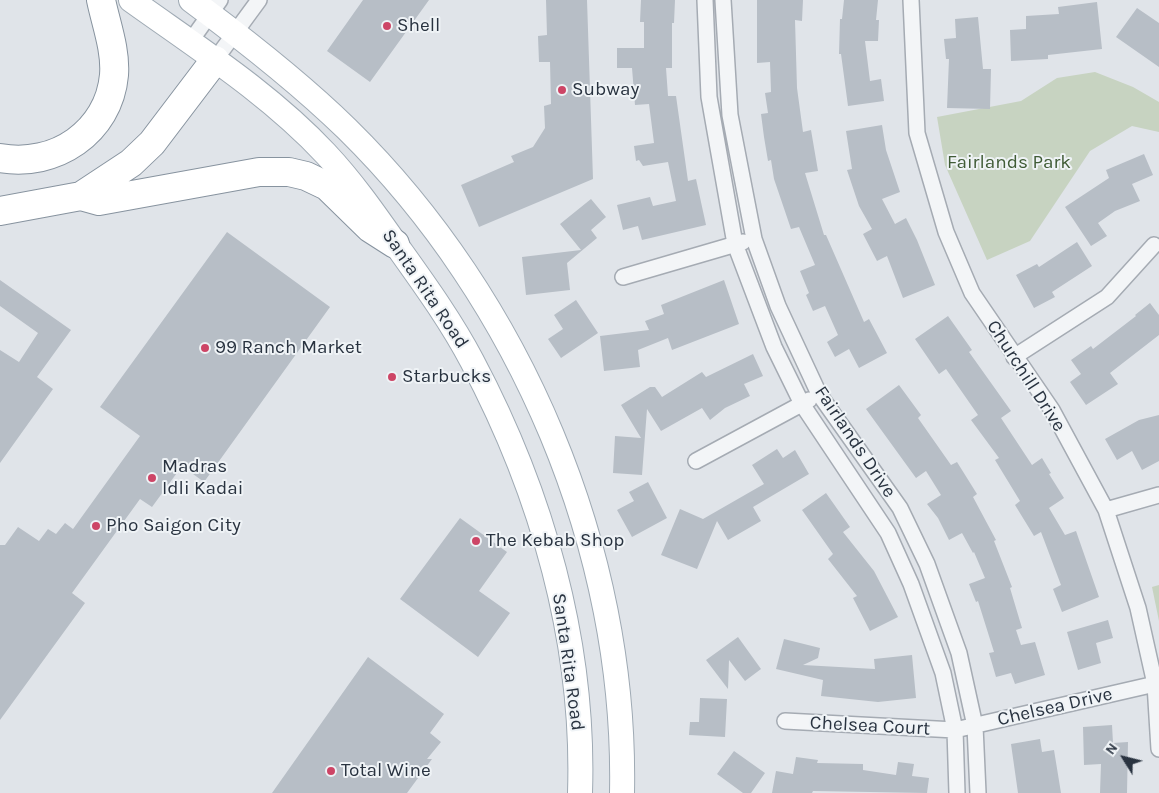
<!DOCTYPE html>
<style>
body{margin:0}
#map{position:relative;width:1159px;height:793px;overflow:hidden;background:#e0e4e9;font-family:Karla,sans-serif}
canvas{display:block}
.north{position:absolute;left:1099px;top:733px;width:50px;height:50px;-webkit-text-stroke:4px #eff3f6;paint-order:stroke;rotate:306deg;font-size:14px;font-weight:700;line-height:20px;text-align:center;color:#293340}
.north::after{content:'';display:block;margin:auto;width:18px;height:22px;background:#293340;clip-path:polygon(50% 0,100% 100%,50% 72%,0 100%)}
</style>
<div id="map">
<canvas width="1159" height="793"></canvas>
<div class="north">N</div>
</div>
<script>
const ctx = document.querySelector('canvas').getContext('2d');
ctx.lineJoin = 'round';
function fill(path, color) { ctx.fillStyle = color; ctx.fill(path, 'evenodd'); }
function stroke(path, color, width, dash) { ctx.strokeStyle = color; ctx.lineWidth = width; ctx.lineCap = dash ? 'butt' : 'round'; ctx.setLineDash(dash || []); ctx.stroke(path); }
function write(font, color, halo, rows, align = 'center') {
  ctx.font = font + ' Karla,sans-serif'; ctx.lineWidth = 4; ctx.setLineDash([]); ctx.textBaseline = 'middle'; ctx.strokeStyle = halo; ctx.fillStyle = color; for (const [text, x, y, turn = 0] of rows) {
    ctx.save(); ctx.translate(x, y); ctx.rotate((+turn || 0) * Math.PI / 180); ctx.textAlign = isNaN(turn) ? turn : align; if (halo) ctx.strokeText(text, 0, 0); ctx.fillText(text, 0, 0); ctx.restore();
  }
}
fill(new Path2D(`
 M1095,72L1133,87L1159,102V132L1132,126L1090,151L1030,241L987,260L945,165L937,117L1021,101L1057,78Z
 M1159,585V621L1152,587Z`), '#c7d3c1');
fill(new Path2D(`
 M363,0H429L370,82L327,51Z
 M546,0H587L593,179L479,227L461,185L514,162L511,156L533,147L545,128L544,106L551,104L550,62H539L538,36L547,35Z
 M641,0H675L674,23H672V68H666L668,96H676L688,181L696,179L706,225L642,240L638,226L623,230L617,205L650,197L653,206L676,201L668,162L643,166L639,160L636,161L634,146L654,143L649,104L635,105L632,68H617V48H644V22H640Z
 M757,0H803L802,21L795,20L797,88L803,132L811,130L818,171L805,173L824,235H826L864,322L869,319L887,353L859,368L849,349L835,357L827,342L838,335L825,306L813,311L806,295L809,293L800,271L815,265L799,227L791,229L774,179L771,160L768,161L764,137L761,114L768,113L765,93L771,92L770,62L757,63Z
 M844,0H878L876,20H879L878,41H865L870,81L881,79L884,101L848,106L841,54H839L840,19H842Z
 M1097,2L1102,49L1048,55V59L1011,61L1010,30L1026,29V16L1059,14L1058,7Z
 M1137,8L1159,23V67L1116,37Z
 M978,17L983,69H991L990,109L947,108L949,59H946L944,39L956,38L955,19Z
 M882,125L886,150L900,192L882,199L895,224L906,218L917,240L935,285L903,298L887,256L877,261L863,234L872,229L859,206L847,170L852,169L846,131Z
 M1144,154L1153,175L1132,184L1140,201L1115,211L1098,223L1107,236L1091,246L1065,207L1109,178L1106,170Z
 M591,199L606,217L591,230L597,238L567,263L570,290L526,295L522,257L581,250L560,224Z
 M227,232L330,307L204,482L182,466L152,507L140,499L72,593L85,603L0,720V545H5L18,527L39,541L48,529L56,534L65,523L73,529L140,436L100,407Z
 M1077,242L1092,266L1052,292L1055,297L1034,308L1016,275L1037,264L1039,267Z
 M0,280L71,330L37,377L53,389L0,463V350L19,362L38,333L0,306Z
 M724,280L739,324L672,350L668,338L638,350L640,367L604,371L600,336L649,330L645,321L664,314L661,305Z
 M576,300L598,333L561,358L548,339L563,329L554,315Z
 M1150,303L1159,315V335L1110,373L1118,384L1086,405L1070,382L1081,374L1071,360L1091,346L1093,349L1136,316L1135,315Z
 M948,316L972,350L969,352L1011,411L1001,418L1032,465L1042,458L1051,473L1049,474L1064,498L1049,508L1065,535L1076,531L1099,597L1062,612L1053,589L1061,585L1041,532L1034,536L1015,505L1020,501L995,460L999,458L971,420L978,415L946,369L939,374L915,339Z
 M753,354L763,376L744,384L750,396L725,408L710,420L702,408L661,431L647,409L642,475L613,473L615,436L641,438L621,405L650,387H655L662,397L702,372L706,377Z
 M899,385L921,415L918,418L951,465L957,462L977,494L973,497L996,540L994,541L1012,587L1010,588L1022,628L1016,630L1021,645L1035,642L1045,675L1015,684L1011,673L996,677L989,653L994,652L978,601L976,602L969,584L985,578L974,552L973,553L962,533L949,540L938,518L927,504L941,495L926,471L916,478L866,409Z
 M1159,415V461L1142,470L1132,451L1117,460L1105,439L1139,420Z
 M777,449L783,458L795,450L809,474L753,507L761,521L728,540L717,521L697,569L661,555L680,509L703,519L764,484L752,465Z
 M648,482L667,518L632,537L617,510L634,501L629,492Z
 M826,493L850,527L843,532L874,571L898,617L870,631L853,598L857,596L828,559L833,554L802,510Z
 M460,518L507,552L479,591L510,613L478,657L400,599Z
 M1108,620L1113,638L1096,643L1101,663L1078,670L1067,632Z
 M738,637L761,669L745,681L729,660L728,689L706,660Z
 M784,639L820,648L818,658L803,665L875,669L874,659L912,655L916,698L878,702L821,696L823,680L776,669Z
 M368,657L444,714L430,733L441,742L427,759H432L407,793H272Z
 M700,698L727,699L725,737L689,735L690,722H699Z
 M1112,725L1113,743L1128,742L1127,793H1100L1101,764L1084,765L1083,727Z
 M1040,739L1042,752L1054,750L1061,793H1018L1011,744Z
 M734,751L765,773L751,793H743L717,774Z
 M796,757L818,760L817,763L863,764V770L896,775L898,762L914,764L912,776L929,778L927,793L813,791L812,793H772L776,771L793,774Z`), '#b7bec6');
const street = new Path2D(`
 M705,0L709,97L735,244L774,347L802,404L888,533L911,584L943,673L955,730L957,793
 M723,0L730,115L754,239L778,306L819,394L900,508L927,564L959,653L975,726L978,793
 M911,0L917,133L946,232L972,293L1052,410L1106,510L1138,608L1155,684L1159,749
 M190,42L220,0
 M215,60L259,0
 M623,277L743,242
 M1014,357L1107,297L1154,245
 M696,461L809,400
 M1106,510L1159,495
 M785,721L955,730L1155,684`);
const primary = new Path2D(`
 M131,0C198,48 270,94 326,154C355,185 378,219 402,253C427,288 452,323 472,361C542,493 585,643 580,793
 M191,0C245,40 299,82 347,129C521,300 627,550 622,793`);
const highway = new Path2D(`
 M0,158C55,168 109,132 114,75C116,50 106,24 101,0
 M81,196L99,201L259,172H289L306,176L327,186L370,228L395,244
 M0,211L81,196L131,163L152,143L215,60`);
stroke(street, '#a5abb3', 18);
stroke(primary, '#9faab4', 26);
stroke(highway, '#87939f', 30);
stroke(street, '#f3f5f7', 15);
stroke(primary, '#fff', 24);
stroke(highway, '#fff', 28);
for (const [x, y, r, color] of [
 [387,26,5,"#cd4566"],
 [562,90,5,"#cd4566"],
 [205,348,5,"#cd4566"],
 [392,377,5,"#cd4566"],
 [152,478,5,"#cd4566"],
 [96,526,5,"#cd4566"],
 [476,541,5,"#cd4566"],
 [331,771,5,"#cd4566"]
]) { const dot = new Path2D(); dot.arc(x, y, r, 0, 2 * Math.PI); ctx.fillStyle = color; ctx.fill(dot); stroke(dot, '#eff3f6', 2); }
write('19px', '#293340', '#eff3f6', [
 ["Shell",397,26],
 ["Subway",572,90],
 ["99 Ranch Market",215,348],
 ["Starbucks",402,377],
 ["Madras",162,467],
 ["Idli Kadai",162,489],
 ["Pho Saigon City",106,526],
 ["The Kebab Shop",486,541],
 ["Total Wine",341,771]
], 'left');
write('19px', '#405c36', '#eff3f6', [
 ["Fairlands Park",1009,163]
]);
write('19px', '#293340', '#eff3f6', [
 ["Santa Rita Road",425,289,56],
 ["Churchill Drive",1026,376,57],
 ["Fairlands Drive",855,442,56],
 ["Santa Rita Road",568,662,82],
 ["Chelsea Drive",1055,707,-13],
 ["Chelsea Court",870,726,3]
]);
</script>
